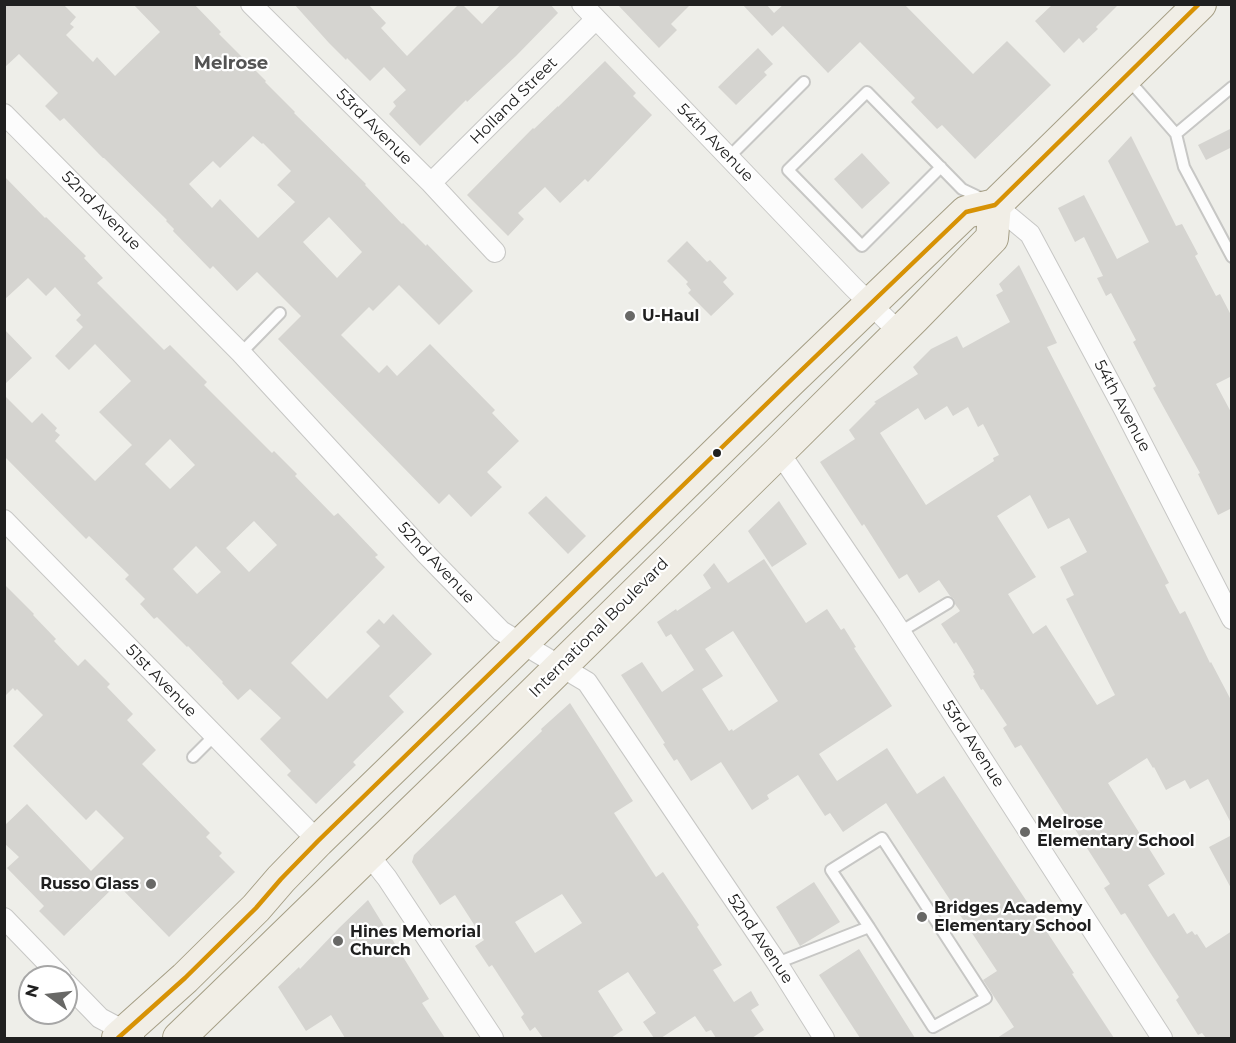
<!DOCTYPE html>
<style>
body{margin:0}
#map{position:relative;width:1236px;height:1043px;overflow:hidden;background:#eeeee9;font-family:Montserrat,sans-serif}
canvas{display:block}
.frame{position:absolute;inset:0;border:6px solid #202020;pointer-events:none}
.north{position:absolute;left:18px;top:965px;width:60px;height:60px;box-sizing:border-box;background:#fff;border:2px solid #a6a6a6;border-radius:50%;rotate:285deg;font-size:16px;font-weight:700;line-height:24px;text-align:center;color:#202020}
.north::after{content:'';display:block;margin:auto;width:21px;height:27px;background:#686866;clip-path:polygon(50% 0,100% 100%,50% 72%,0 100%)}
</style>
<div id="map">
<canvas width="1236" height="1043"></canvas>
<div class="frame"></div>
<div class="north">N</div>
</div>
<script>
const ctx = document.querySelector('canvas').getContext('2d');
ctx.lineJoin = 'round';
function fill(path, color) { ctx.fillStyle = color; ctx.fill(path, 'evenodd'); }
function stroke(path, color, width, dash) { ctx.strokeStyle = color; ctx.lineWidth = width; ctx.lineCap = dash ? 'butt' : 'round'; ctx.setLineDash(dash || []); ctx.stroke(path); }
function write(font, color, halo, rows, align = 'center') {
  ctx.font = font + ' Montserrat,sans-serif'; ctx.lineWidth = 4.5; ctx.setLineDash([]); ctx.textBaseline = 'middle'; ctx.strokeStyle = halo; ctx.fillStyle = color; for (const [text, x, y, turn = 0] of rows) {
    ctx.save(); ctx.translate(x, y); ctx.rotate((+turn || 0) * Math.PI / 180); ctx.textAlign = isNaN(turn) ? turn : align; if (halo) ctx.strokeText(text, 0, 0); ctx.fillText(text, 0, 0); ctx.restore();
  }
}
fill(new Path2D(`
 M4,4H63L76,17L70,24L74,27L66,35L93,62L97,57L115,76L160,32L133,4H194L221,32L219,34L266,81L265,82L295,112L294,113L366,184L365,185L402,224L403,223L426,246L427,244L473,291L439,325L399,285L373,311L369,307L341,335L379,373L387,365L397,376L430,344L495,410L492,413L519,441L487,472L502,487L471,517L449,494L439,504L278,339L301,316L257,272L237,291L213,266L210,269L173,231L174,229L166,221L167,220L104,158H103L97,152L64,118L60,121L45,106L58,93L19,54L4,68ZM253,136L262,144L263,143L291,171L277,185L295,202L258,238L220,199L212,208L189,184L213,161L220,168ZM329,217L362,252L337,278L303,242Z
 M294,4H368L386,23L381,28L407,56L459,4H462L482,24L501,4H550L558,13L516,56L467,102L466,100L420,146L389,114L396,106L393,102L406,90L384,67L370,81L347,58L346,60L329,43Z
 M617,4H691L671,24L677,30L659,48Z
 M742,4H766L774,13L784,4H904L973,74L1007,41L1051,85L975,159L942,125L937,129L911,102L915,98L860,42L828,73L783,26L772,36Z
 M1053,4H1119L1096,27L1098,29L1083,43L1079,38L1064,53L1035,21Z
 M758,48L773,64L764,72L767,75L736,105L718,87Z
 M605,61L636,93L633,96L652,115L588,182L585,179L560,203L545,187L518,213L524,219L508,236L467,195L533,128L534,129L558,106V107Z
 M1232,128V147L1206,160L1198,145Z
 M1131,136L1176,226L1182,224L1198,254L1195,256L1216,296L1220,294L1232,317V376L1216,384L1232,414V508L1218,515L1198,474L1200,473L1153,388L1156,386L1133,342L1136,340L1111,293L1106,296L1097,278L1103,276L1084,237L1075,242L1058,208L1084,195L1117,259L1149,242L1108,161Z
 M862,153L890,183L862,209L834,179Z
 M4,176L45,218L46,217L86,256L84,258L103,278L97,283L164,350L170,345L207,382L204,385L272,453L274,451L297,474L295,476L334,516L338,513L378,555L375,557L385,567L291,663L327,699L380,646L366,632L379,619L384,624L393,614L432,654L389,696L404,712L353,762L356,765L316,804L287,775L291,771L260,739L281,718L250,689L238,700L222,683L223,682L188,646L187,647L157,617L154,619L140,604L145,599L125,579L129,575L89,536L86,539L4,456V395L32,423L42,413L57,428L55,431L60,435L55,441L95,481L132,445L99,412L131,381L95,344L69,370L55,356L83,327L76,320L81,315L55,287L46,296L28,278L4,300ZM170,439L195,465L170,489L145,464ZM254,521L277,545L249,572L226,548ZM196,546L221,572L197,594L173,569Z
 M687,241L707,262L710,260L727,278L723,282L734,294L711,316L688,293L691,290L686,284L688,282L667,261Z
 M1019,265L1057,343L1047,347L1169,583L1165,585L1172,599L1180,614L1185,611L1210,663L1211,662L1232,702V825L1208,779L1190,789L1185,780L1166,790L1154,767L1153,768L1147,758L1108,783L1165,874L1148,885L1168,917L1174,913L1187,934L1192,931L1195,935L1197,934L1206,948L1232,931V1038H1206L1202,1033L1198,1035L1176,1000L1179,997L1151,954L1125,913L1121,915L1104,888L1110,884L1021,745L1015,748L1003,728L1007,725L983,689L981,690L973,676L975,674L973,672L974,671L956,642L954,644L941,624L960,611L955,604L954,599L950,596L939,580L919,593L907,574L899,579L864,524L862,526L820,462L855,439L849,430L876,403L874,402L918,374L913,367L931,349L957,336L963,348L1010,322L996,295L1003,291L999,284ZM947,406L953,416L968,407L978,427L983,424L999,455L993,458L994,461L926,505L880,433L918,408L925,420ZM1030,495L1048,529L1069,518L1087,552L1060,567L1074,595L1066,599L1115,695L1097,705L1046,625L1033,634L1008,594L1036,577L997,516Z
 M4,329L32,358L4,385Z
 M546,496L586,536L568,554L528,513Z
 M779,501L807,544L772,567L748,531Z
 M764,559L806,623L827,609L841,630L844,628L856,647L854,648L892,706L819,754L837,781L887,748L917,794L944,776L1074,973L1072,974L1114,1038H997L1014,1027L983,980L997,971L886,803L843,832L830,813L825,816L798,775L767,795L769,799L752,810L721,762L691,781L677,759L674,761L663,744L665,743L621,675L642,662L662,692L694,670L671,634L666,637L657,622L676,609L677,611L711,588L703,575L714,563L728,583ZM733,631L778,701L733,731L732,729L729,731L702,689L723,676L705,649Z
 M4,584L34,614L33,615L56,639L54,641L78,666L85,659L110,684L107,687L133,714L127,720L156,750L142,764L210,833L206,837L222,853L219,856L235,872L169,937L117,884L64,936L39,911L44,906L7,868L19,857L4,843V826L27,804L91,871L124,838L96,810L86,820L13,746L43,715L17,689L15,691L13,688L4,697Z
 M570,703L633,801L614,813L656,877L663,872L699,925L697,927L722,965L713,970L734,1002L751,991L759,1005L751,1010L764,1030L752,1038H716L711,1030L706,1032L695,1016L661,1038H654L643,1022L656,1013L628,972L598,991L623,1030L611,1038H543L535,1027L530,1031L521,1017L524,1014L492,965L489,967L475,946L484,940L455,895L440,905L412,862L414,855L542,731L541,729ZM562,894L582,923L535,953L515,922Z
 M1232,835V890L1209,847Z
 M814,882L840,922L800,946L776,907Z
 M368,900L429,999L422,1003L445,1038H345L331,1015L306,1031L278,987L299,967L300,969L339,928Z
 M859,949L915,1038H860L819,975Z`), '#d5d4d0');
const service = new Path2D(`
 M1127,78L1176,134
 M1232,87L1176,134L1184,167L1232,257
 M728,158L804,82
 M941,167L862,246L788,170L867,92L962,189L985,200
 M241,353L280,313
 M900,632L948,603
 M193,757L214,736
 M777,963L869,927L933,1027L986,998L882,838L831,870L869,927`);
const minor = new Path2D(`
 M251,4L431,183L495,252
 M582,4L853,287L899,332
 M4,114L241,353L425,553L501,631L587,682L777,963L824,1038
 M431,183L596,19
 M995,205L1030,234L1125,411L1232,619
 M779,452L888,613L1162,1038
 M4,520L318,841
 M368,854L387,878L493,1038
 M4,918L61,977
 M66,983L100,1018L134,1036`);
const primary = new Path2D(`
 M118,1038L185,978L256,908L281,879L318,841L545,621L789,382L966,212L995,205L1200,4
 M179,1038L488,738L779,452L914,318L992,238L995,205`);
stroke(service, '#c7c7c5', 14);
stroke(minor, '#c7c7c5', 22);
stroke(primary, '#a59e85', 34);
stroke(service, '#fcfcfc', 10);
stroke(minor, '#fcfcfc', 20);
stroke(primary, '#f1eee6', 32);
stroke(new Path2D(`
 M118,1038L185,978L256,908L281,879L318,841L789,382L966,212L995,205L1199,4`), '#d79205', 4.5);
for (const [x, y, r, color] of [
 [630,316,6,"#686866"],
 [717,453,5,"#202020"],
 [1025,832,6,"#686866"],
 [151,884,6,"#686866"],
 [922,917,6,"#686866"],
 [338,941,6,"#686866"]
]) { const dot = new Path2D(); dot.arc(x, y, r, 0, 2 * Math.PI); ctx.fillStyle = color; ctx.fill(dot); stroke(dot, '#fff', 2); }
write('16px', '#202020', '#fff', [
 ["Holland Street",514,101,-45],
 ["53rd Avenue",374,127,45],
 ["54th Avenue",715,143,46],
 ["52nd Avenue",101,211,45],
 ["54th Avenue",1122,406,62],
 ["52nd Avenue",436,563,47],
 ["International Boulevard",599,628,-45],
 ["51st Avenue",161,681,46],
 ["53rd Avenue",973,744,57],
 ["52nd Avenue",760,939,56]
]);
write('bold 16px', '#202020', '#fff', [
 ["U-Haul",642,316],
 ["Melrose",1037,823],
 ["Elementary School",1037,841],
 ["Russo Glass",139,884,"right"],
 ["Bridges Academy",934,908],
 ["Elementary School",934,926],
 ["Hines Memorial",350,932],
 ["Church",350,950]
], 'left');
write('bold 18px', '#535353', '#fff', [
 ["Melrose",231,64]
]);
</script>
